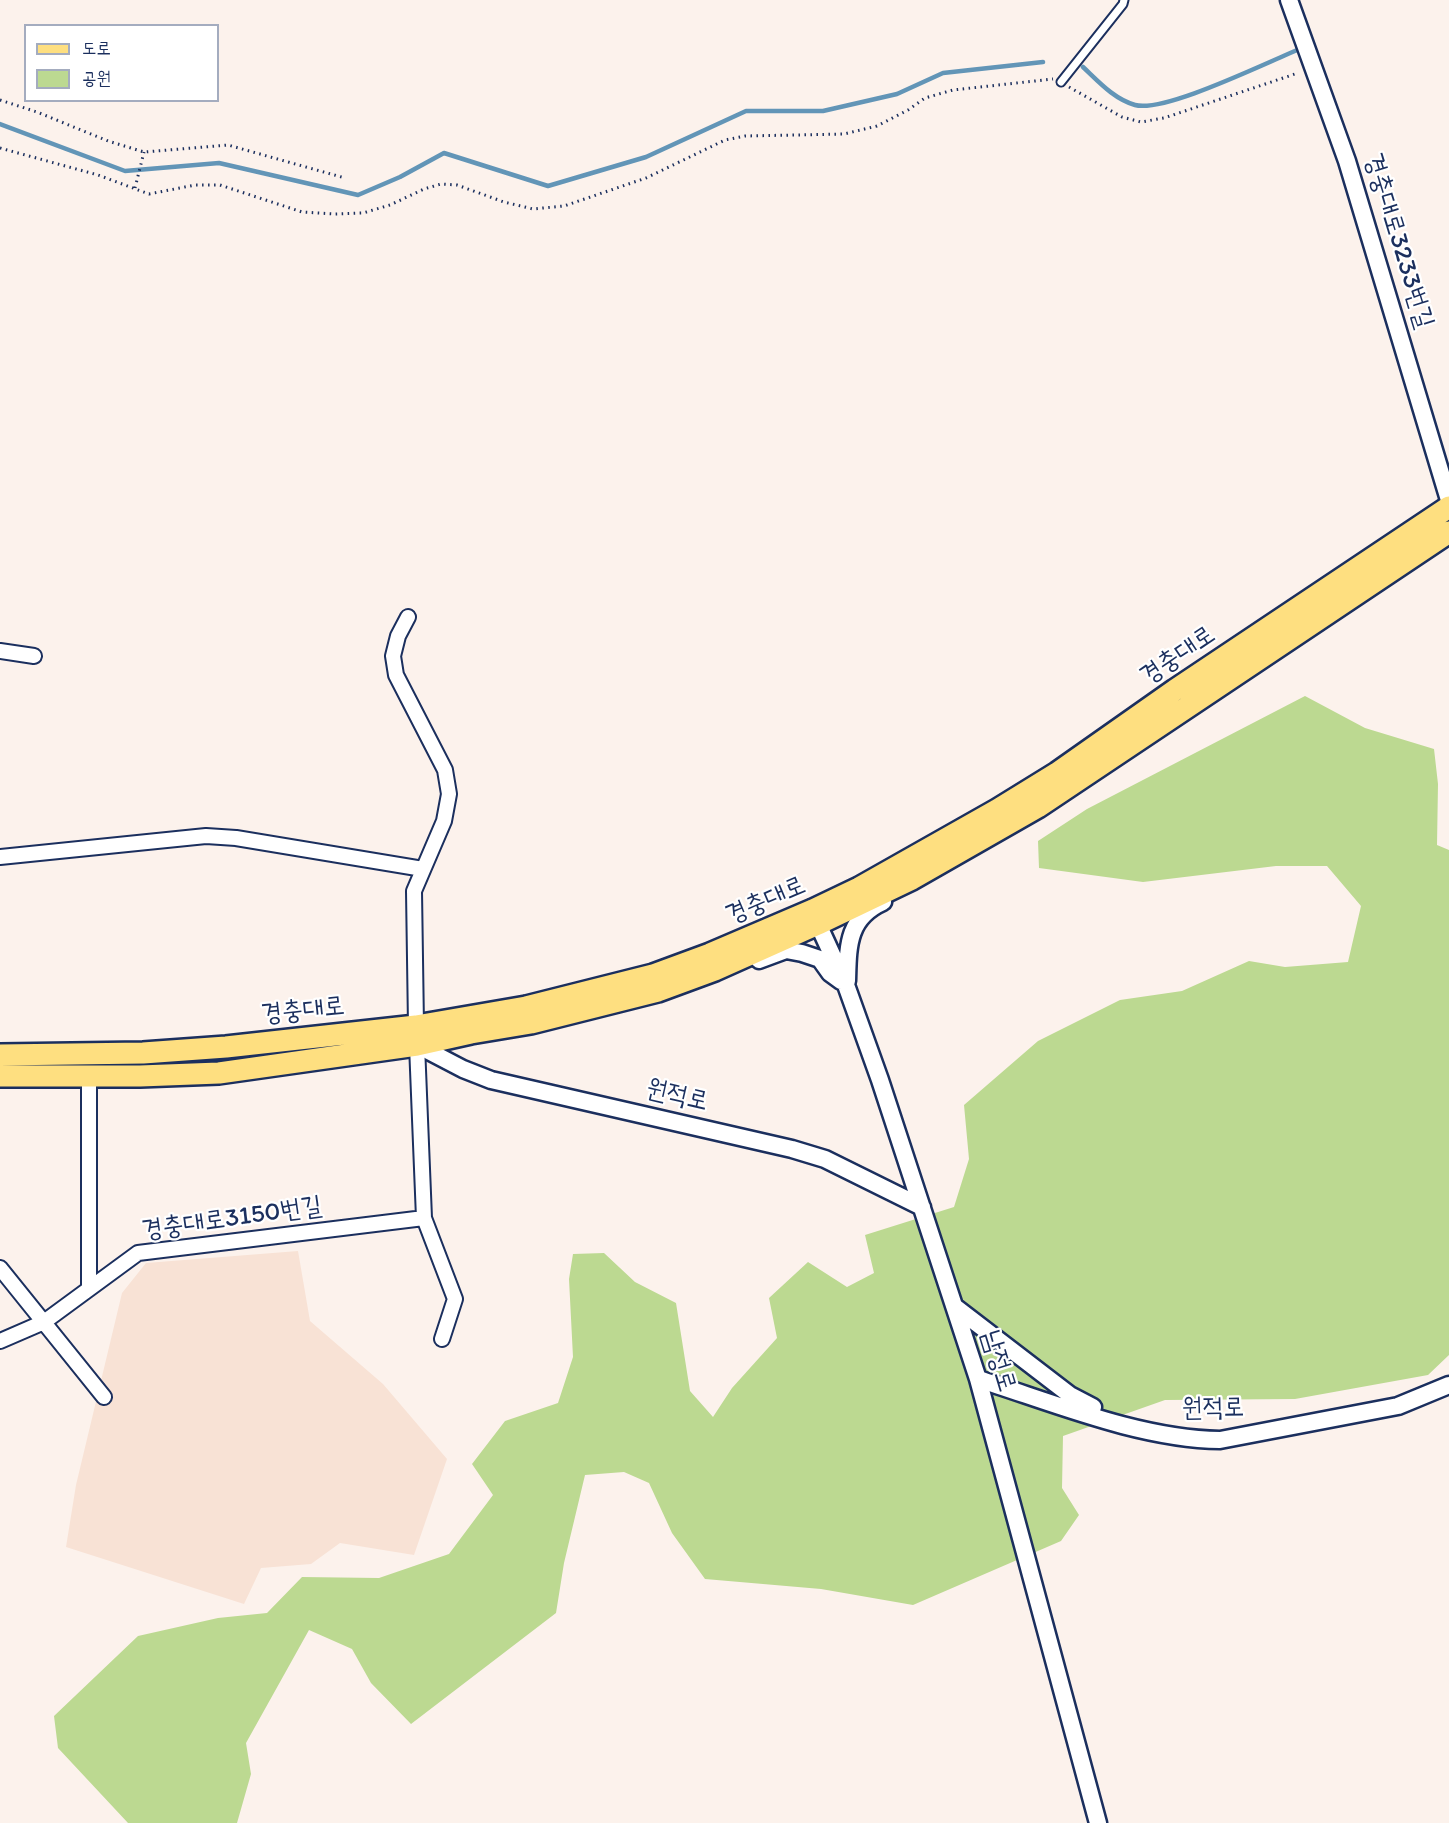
<!DOCTYPE html>
<meta charset="utf-8">
<style>
body{margin:0}
#map{position:relative;width:1449px;height:1823px;overflow:hidden;background:#fcf2ec;font-family:Itim,"Poor Story",sans-serif}
canvas{display:block}
.legend{position:absolute;left:24px;top:24px;width:195px;height:78px;box-sizing:border-box;background:#fff;border:2px solid #a4acbf;margin:0;padding:8px 10px;list-style:none;font-size:18px;color:#1b2f5e}
.legend li{display:flex;align-items:center;gap:12px;height:30px}
.legend b{width:30px;border:2px solid #a4acbf}
</style>
<div id="map">
<canvas width="1449" height="1823"></canvas>
<ul class="legend">
<li><b style="height:8px;background:#fedf80"></b>도로</li>
<li><b style="height:16px;background:#bcd991"></b>공원</li>
</ul>
</div>
<script>
const ctx = document.querySelector('canvas').getContext('2d');
ctx.lineJoin = 'round';
function fill(path, color) { ctx.fillStyle = color; ctx.fill(path, 'evenodd'); }
function stroke(path, color, width, dash) { ctx.strokeStyle = color; ctx.lineWidth = width; ctx.lineCap = dash ? 'butt' : 'round'; ctx.setLineDash(dash || []); ctx.stroke(path); }
function write(font, color, halo, rows, align = 'center') {
  ctx.font = font + ' Itim,"Poor Story",sans-serif'; ctx.lineWidth = 4.5; ctx.setLineDash([]); ctx.textBaseline = 'middle'; ctx.strokeStyle = halo; ctx.fillStyle = color; for (const [text, x, y, turn = 0] of rows) {
    ctx.save(); ctx.translate(x, y); ctx.rotate((+turn || 0) * Math.PI / 180); ctx.textAlign = isNaN(turn) ? turn : align; if (halo) ctx.strokeText(text, 0, 0); ctx.fillText(text, 0, 0); ctx.restore();
  }
}
fill(new Path2D(`
 M298,1251L310,1321L383,1384L447,1459L414,1555L340,1543L311,1564L261,1568L244,1604L66,1547L76,1485L122,1293L146,1263Z`), '#f8e2d5');
fill(new Path2D(`
 M1305,696L1365,728L1434,749L1438,784L1437,845L1449,850V1355L1428,1375L1295,1399L1165,1400L1063,1436L1062,1488L1079,1515L1061,1541L913,1605L821,1589L705,1579L672,1533L649,1483L624,1472L585,1475L564,1563L556,1613L411,1724L371,1683L352,1649L309,1630L246,1743L251,1774L237,1823H128L58,1748L54,1716L138,1636L218,1618L267,1613L302,1577L379,1578L449,1554L493,1495L472,1464L505,1421L558,1403L573,1357L569,1279L573,1254L604,1253L635,1282L676,1303L690,1391L713,1417L732,1388L777,1338L769,1298L808,1262L847,1287L874,1273L865,1235L954,1207L969,1159L964,1105L1038,1041L1120,1000L1182,991L1249,961L1285,967L1348,962L1361,906L1327,866H1276L1143,882L1039,868L1038,841L1087,809Z`), '#bcd991');
stroke(new Path2D(`
 M1083,67C1099,82 1114,99 1135,105C1165,113 1267,62 1300,49
 M0,124L125,171L219,163L358,195L400,177L444,153L548,186L646,157L746,111H823L897,94L943,73L1043,62`), '#6295b7', 4.5);
const service = new Path2D(`
 M1061,82L1123,4L1124,0`);
const minor = new Path2D(`
 M408,617L398,636L393,656L396,675L445,770L449,794L444,821L414,891L416,1026
 M0,651L34,656
 M0,857L206,836L236,838L423,869
 M417,1045L424,1218L455,1299L442,1339
 M0,1268L104,1397
 M89,1289V1077
 M0,1341L44,1322L138,1253L424,1218`);
const tertiary = new Path2D(`
 M1289,0L1347,161L1449,500
 M818,924L846,985L880,1080L978,1379L1098,1823
 M759,960L786,950L802,953L820,959L830,973L841,981
 M847,981C848,947 847,918 883,902
 M417,1045L463,1069L491,1080L792,1149L825,1159L922,1207
 M954,1306L1070,1395L1093,1407
 M978,1379C1054,1403 1140,1439 1220,1440L1398,1406L1449,1385`);
const primary = new Path2D(`
 M0,1055L143,1053L226,1047L416,1026L526,1007L653,975L710,954L813,910L859,888L997,810L1057,773L1175,690L1449,507
 M0,1076H140L219,1073L417,1045L471,1033L531,1023L658,991L715,970L818,924L912,879L1038,807L1449,532`);
stroke(service, '#1b2f5e', 11);
stroke(minor, '#1b2f5e', 18);
stroke(tertiary, '#1b2f5e', 21);
stroke(primary, '#1b2f5e', 26);
stroke(new Path2D(`
 M1069,87L1122,117L1141,122L1164,118L1298,73
 M0,100L37,112L108,141L144,152L228,145L345,178
 M0,148L98,175L149,194L195,185H220L302,212L334,214L363,213L390,205L424,189L441,184L457,185L504,202L533,209L564,206L646,178L725,140L745,136L844,134L877,126L908,110L925,98L953,90L1053,79
 M135,188L144,152`), '#1b2f5e', 3, [1.5, 4.5]);
stroke(service, '#fff', 7);
stroke(minor, '#fff', 14);
stroke(tertiary, '#fff', 16);
stroke(primary, '#fedf80', 21);
write('26px', '#1b2f5e', '#fff', [
 ["경충대로3233번길",1398,241,73],
 ["경충대로",1178,656,-34],
 ["경충대로",766,901,-23],
 ["경충대로",303,1011,-6],
 ["원적로",677,1096,13],
 ["경충대로3150번길",232,1219,-8],
 ["남정로",998,1361,73],
 ["원적로",1213,1409,-1]
]);
</script>
